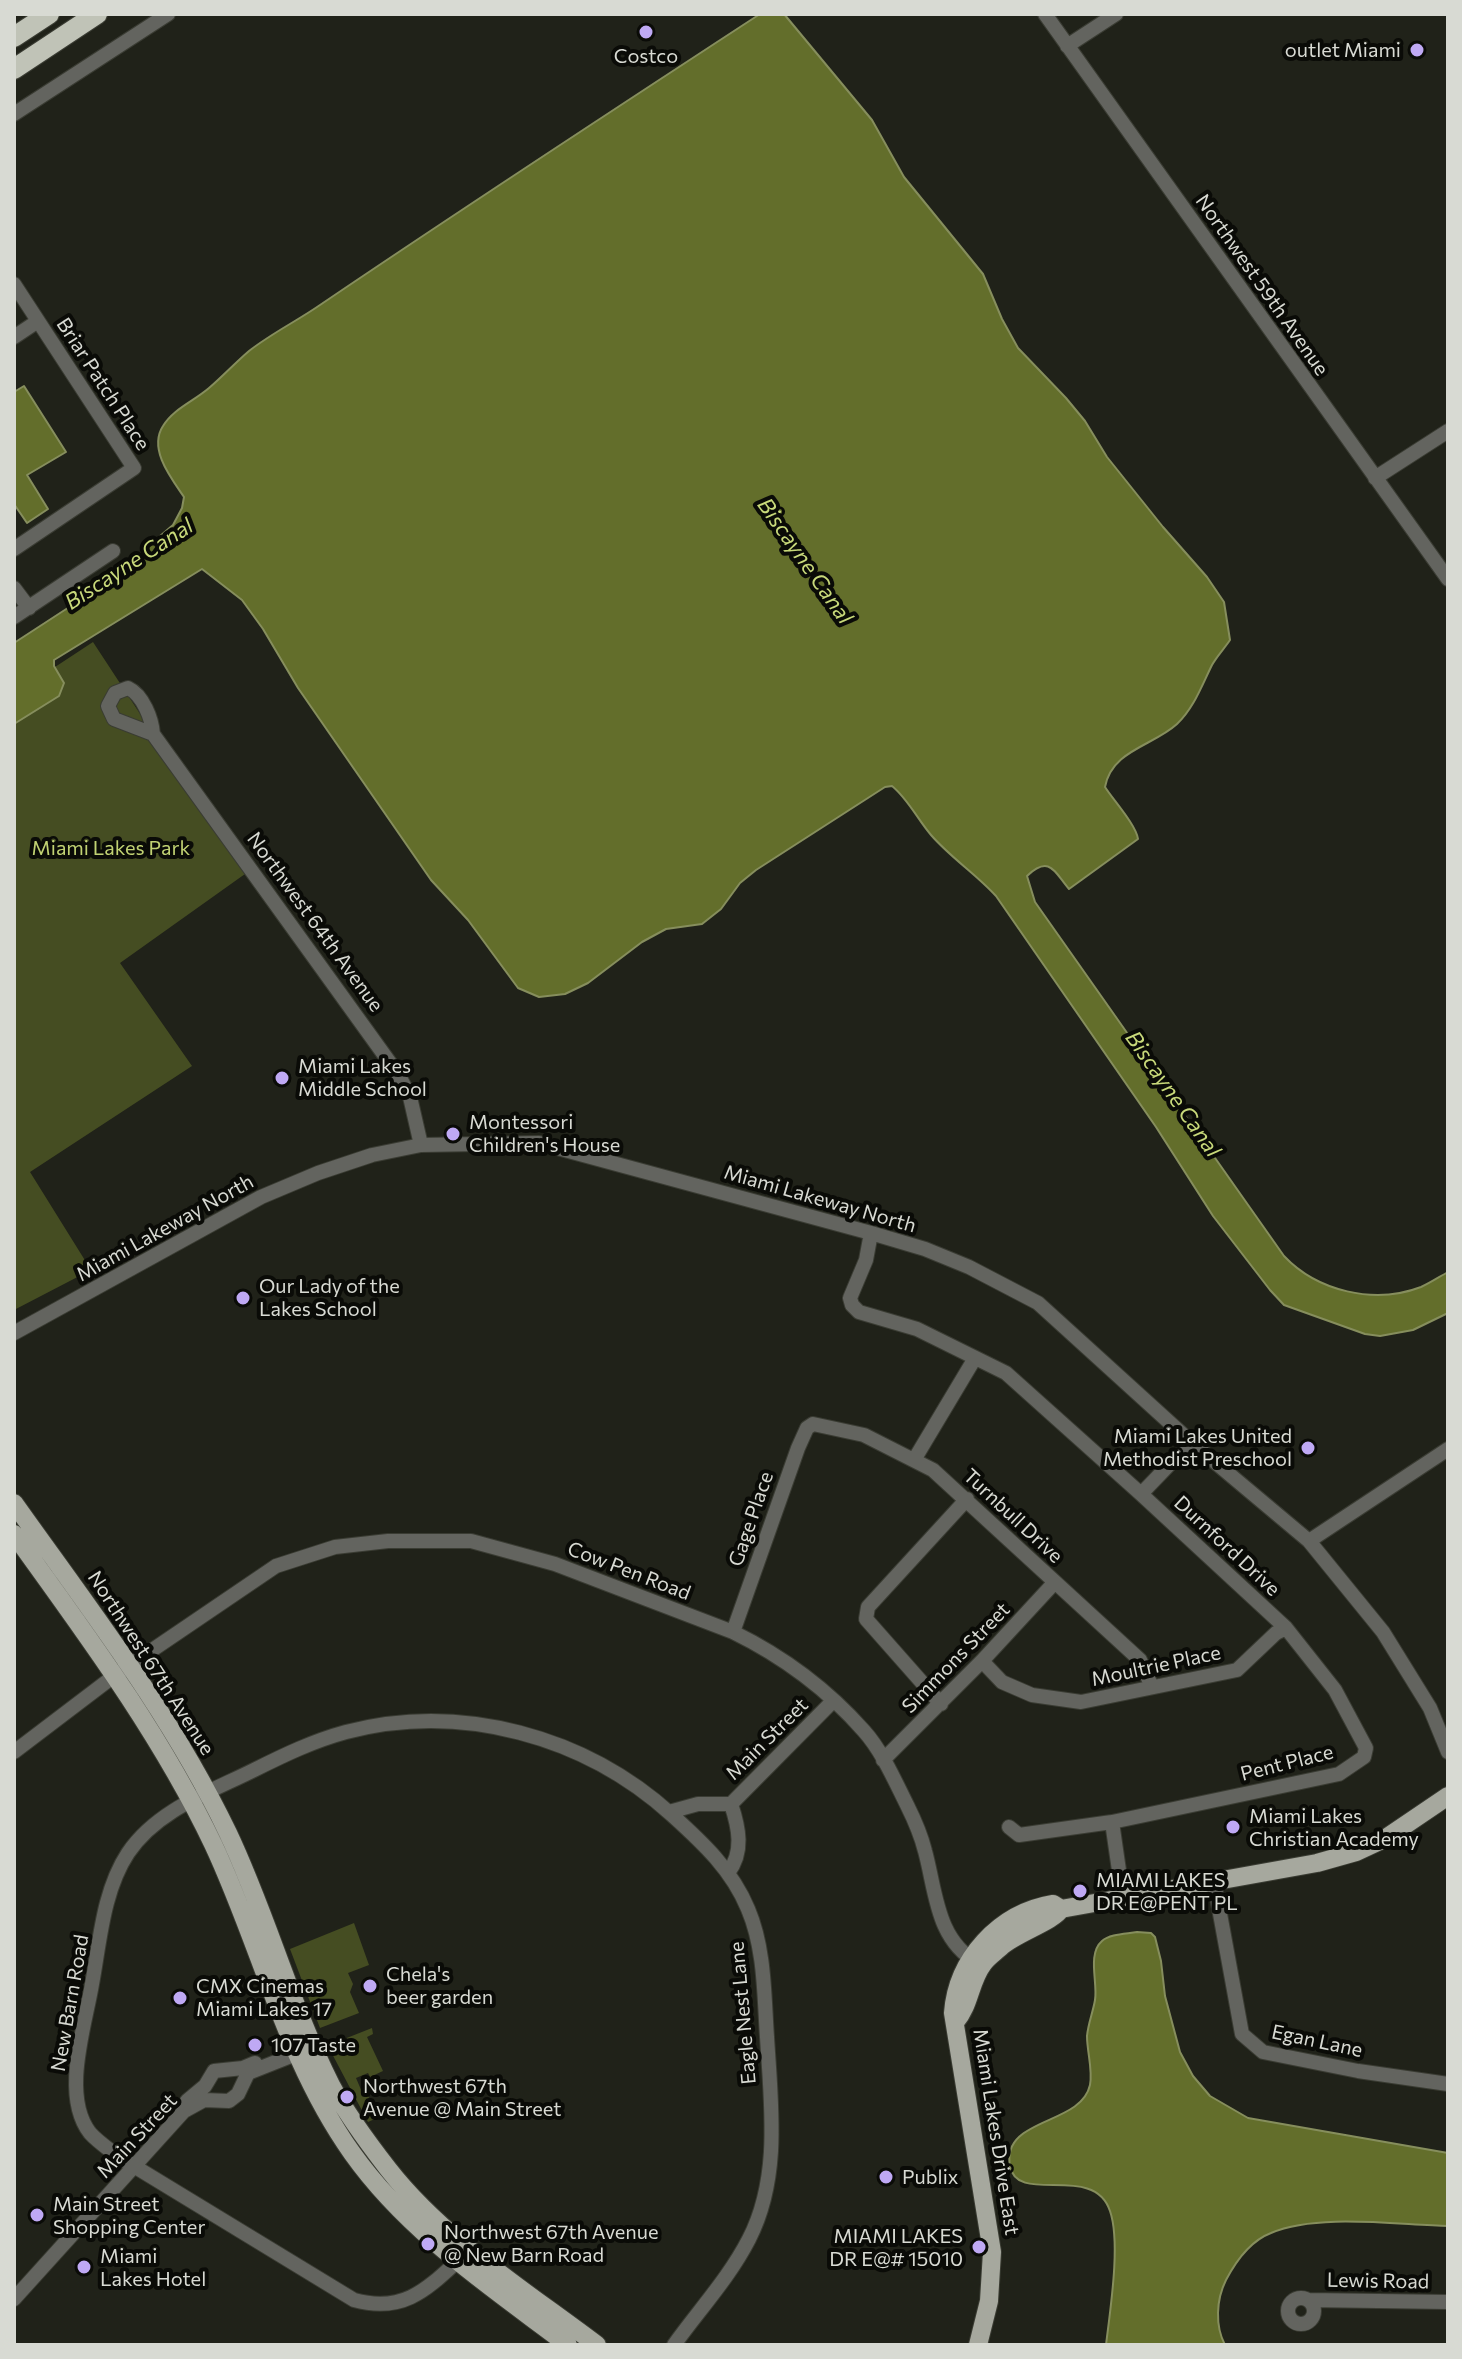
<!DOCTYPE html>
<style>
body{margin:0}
#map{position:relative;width:1462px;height:2359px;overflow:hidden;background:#202219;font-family:Commissioner,sans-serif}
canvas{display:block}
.frame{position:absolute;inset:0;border:16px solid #d8dad3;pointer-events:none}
</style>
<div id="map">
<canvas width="1462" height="2359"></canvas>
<div class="frame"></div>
</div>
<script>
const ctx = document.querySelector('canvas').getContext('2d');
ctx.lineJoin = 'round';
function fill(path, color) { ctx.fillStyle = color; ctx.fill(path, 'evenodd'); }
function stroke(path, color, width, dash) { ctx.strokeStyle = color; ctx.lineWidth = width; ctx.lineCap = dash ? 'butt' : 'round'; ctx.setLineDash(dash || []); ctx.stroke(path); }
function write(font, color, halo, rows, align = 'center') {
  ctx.font = font + ' Commissioner,sans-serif'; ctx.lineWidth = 8; ctx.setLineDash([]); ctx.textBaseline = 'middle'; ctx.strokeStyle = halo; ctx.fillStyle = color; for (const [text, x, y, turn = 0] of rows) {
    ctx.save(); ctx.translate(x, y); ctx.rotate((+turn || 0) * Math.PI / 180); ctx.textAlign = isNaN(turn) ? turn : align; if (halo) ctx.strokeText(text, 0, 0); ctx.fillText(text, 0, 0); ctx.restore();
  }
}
fill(new Path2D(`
 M93,642L245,874L120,963L192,1066L30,1172L91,1270L14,1310V694Z
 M354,1923L369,1965L348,1973L353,1984L350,1992L359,2013L320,2028L290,1949Z
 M372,2028L373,2034L367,2037L383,2071L370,2077L368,2073L356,2078L362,2092L366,2090L377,2118L368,2122L329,2048L334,2043Z`), '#454d22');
const water = new Path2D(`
 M760,14H784L872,120L904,177L983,274L1002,319L1018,348L1066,398L1085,421L1107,457L1163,527L1207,577L1224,602L1230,640C1224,649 1217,656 1212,665C1202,685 1194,708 1177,724C1153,746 1112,750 1105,787C1114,801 1136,825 1138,839L1069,889C1055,873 1050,854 1027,876L1035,902L1284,1256C1317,1291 1374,1305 1421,1287C1430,1283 1439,1277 1448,1272V1313L1413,1330L1380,1336L1365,1334L1284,1305L1270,1290L1213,1216L1156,1127L996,896C976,874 951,858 931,835C918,820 908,799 892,786L885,787L756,870L740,883L721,909L702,924L666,929L642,942L588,983L565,994L539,997L518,988L468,920L431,880L298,688L263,629L242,600L202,569L54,660V666L64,683L59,696L14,724V643L77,602L133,559L173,525L182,508L184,497C171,478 148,449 163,426C173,409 194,401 209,388C223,376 235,363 249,351C272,333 297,321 320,305C466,206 613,110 760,14Z
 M24,386L66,452L27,475L48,509L27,523L14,504V392Z
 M1137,1932L1151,1933L1155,1937L1161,1961L1165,1996L1180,2052L1193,2076L1210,2096L1248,2118L1448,2153V2226C1398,2225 1317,2213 1271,2233C1250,2241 1236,2261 1226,2280C1216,2300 1215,2326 1225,2345H1106C1110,2311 1121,2243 1110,2211C1094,2162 1017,2206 1010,2166C1001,2117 1081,2126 1090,2085C1093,2070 1087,2052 1087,2036C1088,2024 1093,2012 1095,2000C1098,1983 1087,1954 1102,1941C1110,1934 1126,1934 1137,1932Z`);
fill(water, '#636e2b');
stroke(water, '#868e5d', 2);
const minor = new Path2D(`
 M1045,14L1448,579
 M1067,46L1116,14
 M14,114L168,14
 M14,284L134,468L14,549
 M14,337L38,321
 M1375,478L1448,431
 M14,588L29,608
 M14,617L113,551
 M153,734L114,719L108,706L115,693L128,688C143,695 152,719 153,734L398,1074L410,1097L421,1145
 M871,1233L866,1260L850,1298L852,1305L859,1312L917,1329L1006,1373L1141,1494L1286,1628L1335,1690L1366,1748L1364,1757L1339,1774L1112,1822L1019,1835L1009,1827
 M14,1333L261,1197L318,1173L372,1155L421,1145L539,1143L871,1233L925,1249L969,1267L1038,1303L1191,1442L1309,1541L1383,1632L1430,1708L1448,1752
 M914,1460L975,1358
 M1141,1494L1191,1442
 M1309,1541L1448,1449
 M733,1632L798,1448L807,1428L813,1424L864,1435L933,1470L1140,1660L1152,1687
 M982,1661L1002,1682L1032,1695L1081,1702L1237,1670L1276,1633L1286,1628
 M941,1704L866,1619L868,1607L967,1499
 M14,1752L114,1676L276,1566L335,1547L388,1541H471L555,1564L733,1632C782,1656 827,1689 864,1731C882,1751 895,1781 907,1805C914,1819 921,1835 925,1851C936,1891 936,1940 978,1963
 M883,1760L982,1661L1055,1582
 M669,1812L698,1804H731L833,1701
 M1112,1822L1123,1898
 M728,1873C744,1852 739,1828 731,1804
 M1214,1881L1242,2034L1263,2052L1358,2071L1448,2084
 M187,2101L205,2086L214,2071L243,2068L255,2063
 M463,2256C428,2288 405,2314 354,2300L119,2157C110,2150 98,2142 90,2133C61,2096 85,2026 92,1984C100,1941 103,1891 128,1853C157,1810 210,1792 254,1770C284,1755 313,1741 346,1732C461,1702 585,1736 672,1815C703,1843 732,1870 748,1909C765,1949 764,1995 767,2037C771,2104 781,2177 749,2239C729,2278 699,2310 674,2345
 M1288 2311a13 13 0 1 1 26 0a13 13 0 1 1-26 0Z
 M14,2299L184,2111L204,2100L229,2101L238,2094L248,2073L306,2050
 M1308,2300L1448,2302`);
const major = new Path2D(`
 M14,1503C90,1610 171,1714 228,1833C267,1915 290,2004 331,2085C347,2115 368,2143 389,2170C443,2239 527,2292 597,2345
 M14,1534C86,1634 160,1733 213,1844C261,1946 286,2060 352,2153C408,2232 491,2287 568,2345
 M956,2021C970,2005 970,1981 983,1964C988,1957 996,1952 1002,1946C1017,1933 1054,1921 1061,1909
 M978,2345L989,2301L992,2252L953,2013C957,1959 999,1913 1053,1904L1061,1909L1317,1863L1356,1852L1386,1838L1448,1796`);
const highway = new Path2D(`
 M14,37L49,14
 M14,69L97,14`);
stroke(minor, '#3a3c33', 16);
stroke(major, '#3a3c33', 20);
stroke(highway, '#3a3c33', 22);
stroke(minor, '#63645f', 14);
stroke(major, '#a6a89e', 18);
stroke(highway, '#c0c3b7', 20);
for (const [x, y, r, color] of [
 [646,32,8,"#bfa9f4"],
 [1417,50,8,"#bfa9f4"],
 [282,1078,8,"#bfa9f4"],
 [453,1134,8,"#bfa9f4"],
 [243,1298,8,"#bfa9f4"],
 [1308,1448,8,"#bfa9f4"],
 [1233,1827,8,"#bfa9f4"],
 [1080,1891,8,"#bfa9f4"],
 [370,1986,8,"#bfa9f4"],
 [180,1998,8,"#bfa9f4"],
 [255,2045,8,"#bfa9f4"],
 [347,2097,8,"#bfa9f4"],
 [886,2177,8,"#bfa9f4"],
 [37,2215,8,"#bfa9f4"],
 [428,2244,8,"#bfa9f4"],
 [979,2247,8,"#bfa9f4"],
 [84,2267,8,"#bfa9f4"]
]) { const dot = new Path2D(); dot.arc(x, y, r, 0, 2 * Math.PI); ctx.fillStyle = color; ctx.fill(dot); stroke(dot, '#0a0b07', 3); }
write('20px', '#d8dad3', '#0a0b07', [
 ["outlet Miami",1401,50,"right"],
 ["Costco",646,56,"center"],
 ["Miami Lakes",298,1066],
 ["Middle School",298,1089],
 ["Montessori",469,1122],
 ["Children's House",469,1145],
 ["Our Lady of the",259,1286],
 ["Lakes School",259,1309],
 ["Miami Lakes United",1292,1436,"right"],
 ["Methodist Preschool",1292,1459,"right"],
 ["Miami Lakes",1249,1816],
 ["Christian Academy",1249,1839],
 ["MIAMI LAKES",1096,1880],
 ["DR E@PENT PL",1096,1903],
 ["Chela's",386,1974],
 ["beer garden",386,1997],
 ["CMX Cinemas",196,1986],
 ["Miami Lakes 17",196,2009],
 ["107 Taste",271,2045],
 ["Northwest 67th",363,2086],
 ["Avenue @ Main Street",363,2109],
 ["Publix",902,2177],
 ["Main Street",53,2204],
 ["Shopping Center",53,2227],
 ["Northwest 67th Avenue",444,2232],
 ["@ New Barn Road",444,2255],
 ["MIAMI LAKES",963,2236,"right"],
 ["DR E@# 15010",963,2259,"right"],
 ["Miami",100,2256],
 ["Lakes Hotel",100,2279]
], 'left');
write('20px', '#d8dad3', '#0a0b07', [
 ["Northwest 59th Avenue",1262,285,55],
 ["Briar Patch Place",103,384,57],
 ["Northwest 64th Avenue",315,922,54],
 ["Miami Lakeway North",820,1199,16],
 ["Miami Lakeway North",165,1228,-29],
 ["Turnbull Drive",1013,1516,43],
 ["Gage Place",751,1519,-71],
 ["Durnford Drive",1227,1546,43],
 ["Cow Pen Road",629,1571,21],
 ["Simmons Street",956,1658,-46],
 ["Northwest 67th Avenue",151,1663,57],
 ["Moultrie Place",1156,1666,-12],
 ["Main Street",767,1739,-45],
 ["Pent Place",1287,1763,-14],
 ["New Barn Road",70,2003,-80],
 ["Eagle Nest Lane",743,2013,-95],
 ["Egan Lane",1317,2041,12],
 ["Miami Lakes Drive East",996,2132,81],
 ["Main Street",137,2136,-47],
 ["Lewis Road",1378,2281,1]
]);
write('20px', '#c1d273', '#0a0b07', [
 ["Miami Lakes Park",111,848]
]);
write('italic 22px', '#c8d97a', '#0a0b07', [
 ["Biscayne Canal",805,561,55],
 ["Biscayne Canal",129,564,-33],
 ["Biscayne Canal",1173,1094,55]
]);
</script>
